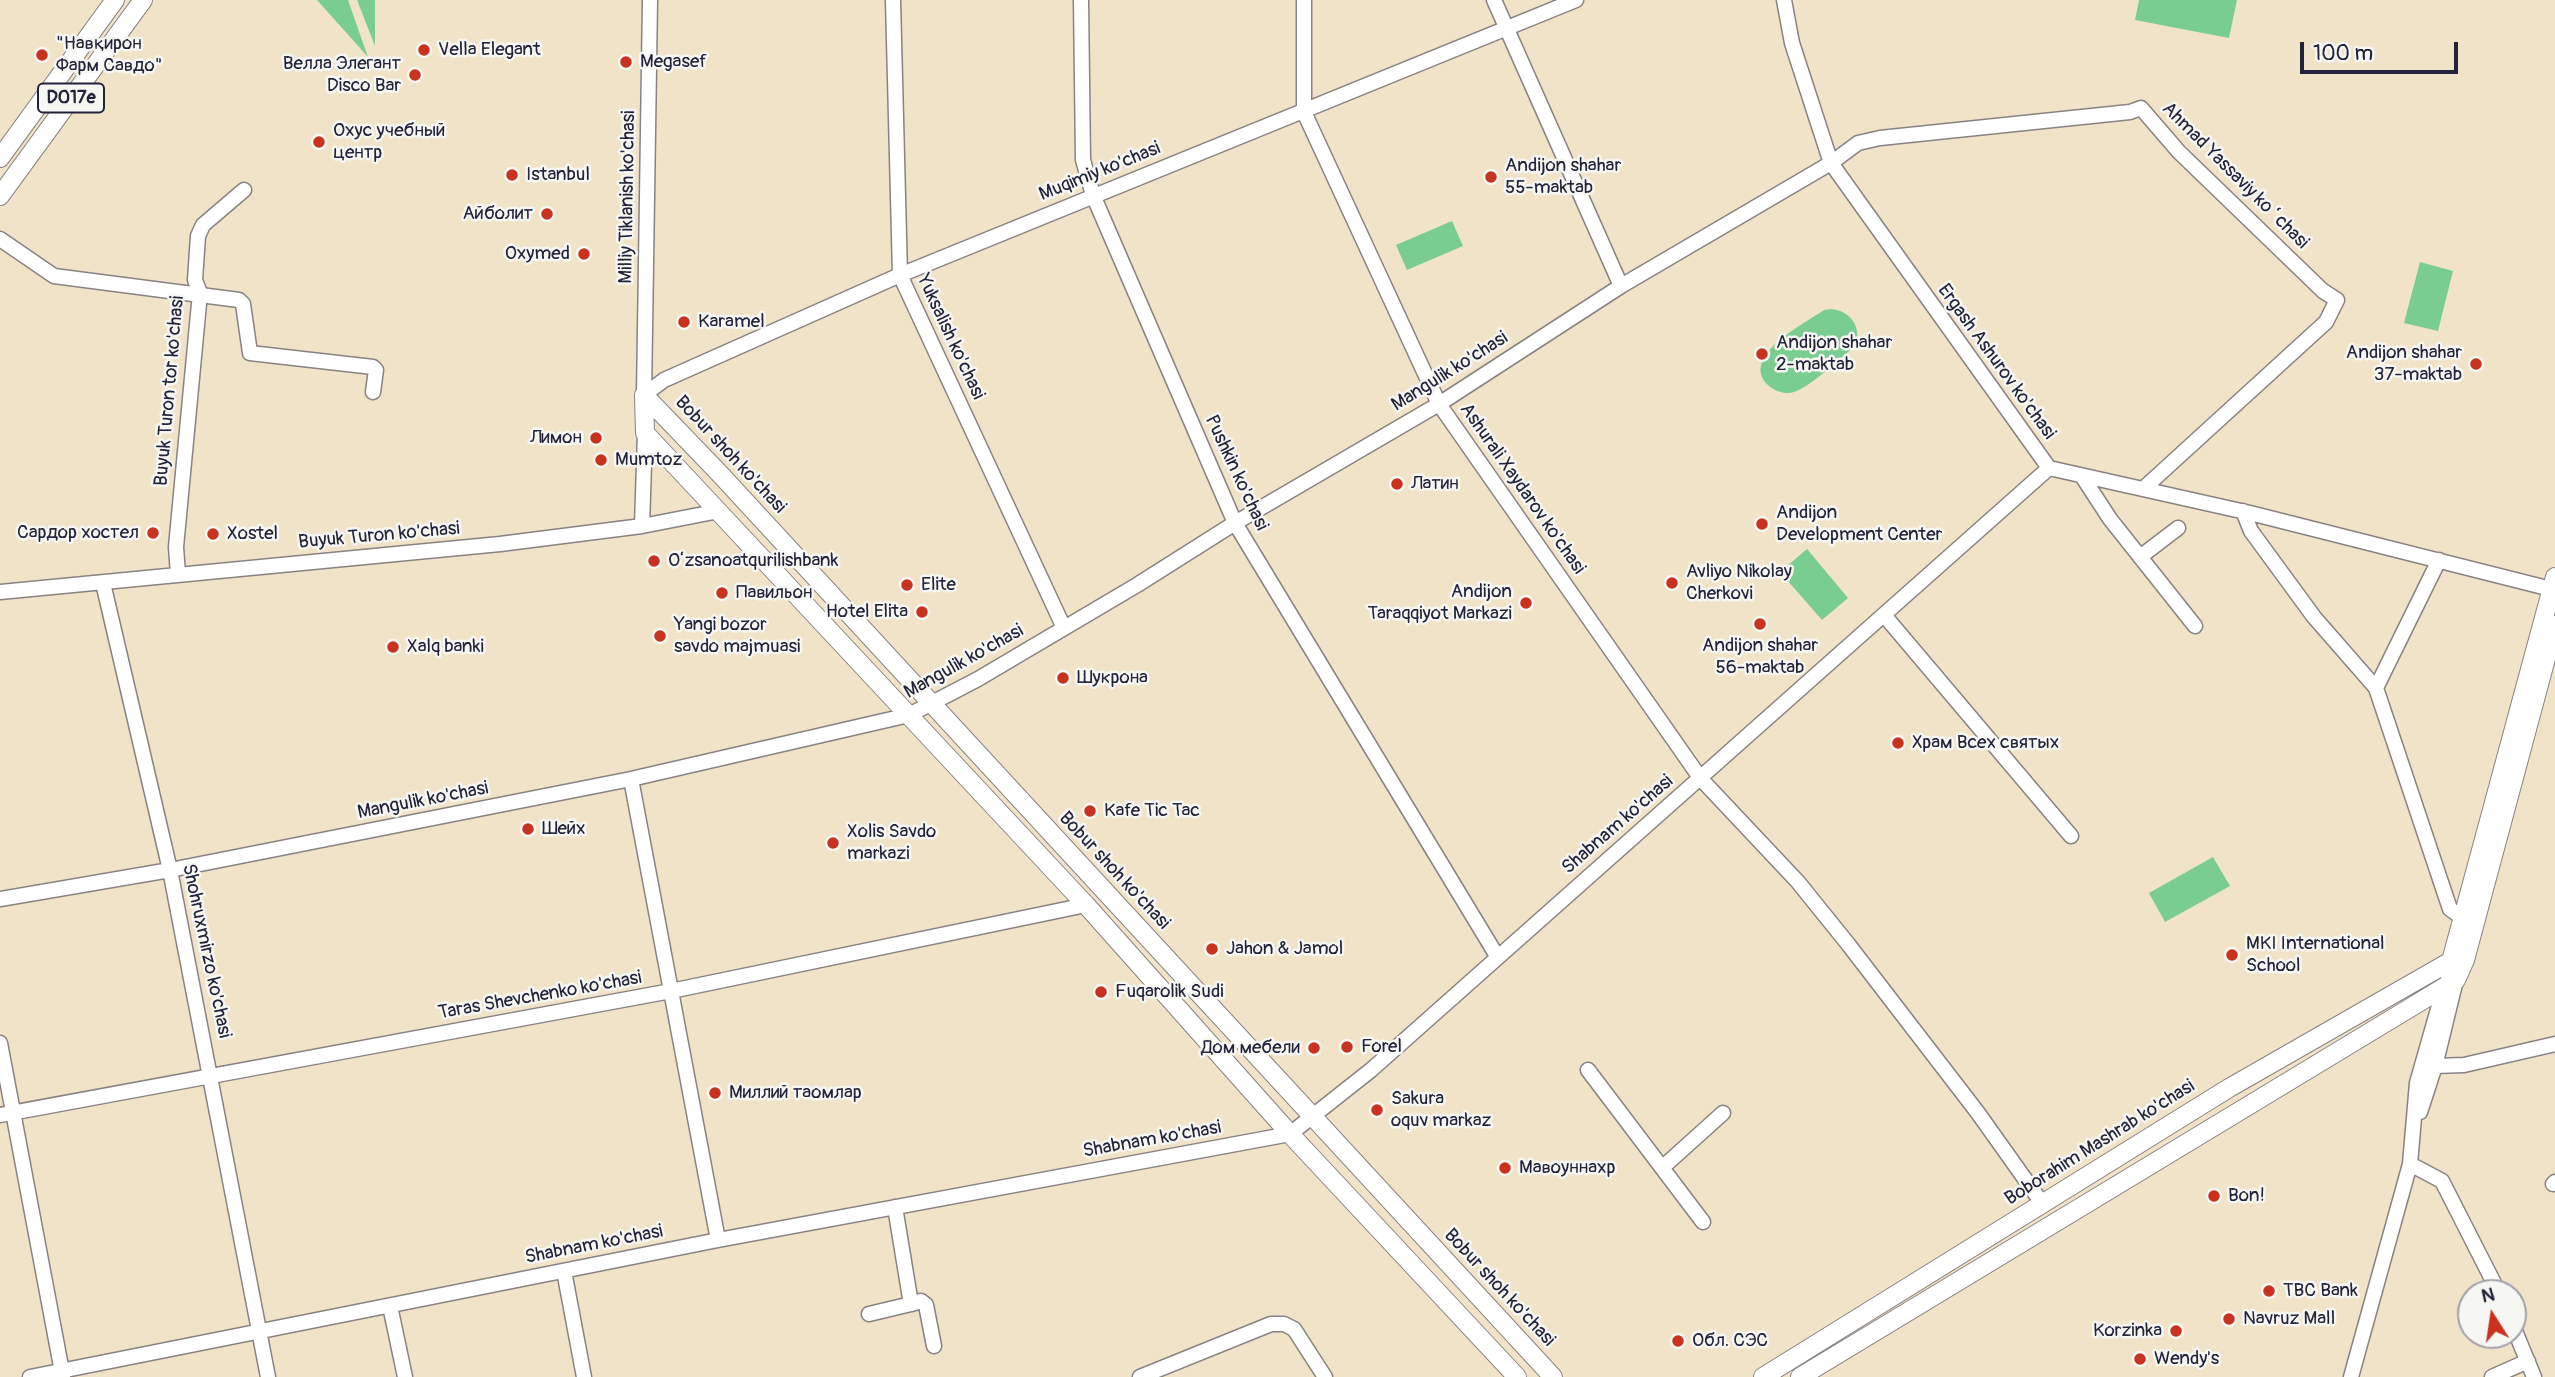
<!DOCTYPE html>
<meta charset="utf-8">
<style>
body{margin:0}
#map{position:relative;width:2555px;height:1377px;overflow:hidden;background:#f0e3c8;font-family:Pangolin,sans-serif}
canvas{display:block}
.north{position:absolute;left:2457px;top:1279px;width:70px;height:70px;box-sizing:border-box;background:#f6f6f2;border:2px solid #a1a1a9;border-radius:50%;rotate:348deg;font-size:19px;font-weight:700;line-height:28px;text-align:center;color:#22223b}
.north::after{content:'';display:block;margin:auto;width:24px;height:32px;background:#c8321e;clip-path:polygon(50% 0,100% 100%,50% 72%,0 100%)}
.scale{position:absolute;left:2300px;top:42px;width:158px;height:32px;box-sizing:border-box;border:4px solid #22223b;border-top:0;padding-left:9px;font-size:21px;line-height:24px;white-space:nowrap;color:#22223b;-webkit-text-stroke:5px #f6f6f2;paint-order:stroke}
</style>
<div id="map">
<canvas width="2555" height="1377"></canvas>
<div class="north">N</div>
<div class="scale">100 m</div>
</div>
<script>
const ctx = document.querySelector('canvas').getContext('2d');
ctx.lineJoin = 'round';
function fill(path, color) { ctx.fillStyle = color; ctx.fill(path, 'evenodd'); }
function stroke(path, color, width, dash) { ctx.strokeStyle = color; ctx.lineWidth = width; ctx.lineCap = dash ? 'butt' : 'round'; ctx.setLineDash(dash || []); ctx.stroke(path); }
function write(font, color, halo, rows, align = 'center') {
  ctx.font = font + ' Pangolin,sans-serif'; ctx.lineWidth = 5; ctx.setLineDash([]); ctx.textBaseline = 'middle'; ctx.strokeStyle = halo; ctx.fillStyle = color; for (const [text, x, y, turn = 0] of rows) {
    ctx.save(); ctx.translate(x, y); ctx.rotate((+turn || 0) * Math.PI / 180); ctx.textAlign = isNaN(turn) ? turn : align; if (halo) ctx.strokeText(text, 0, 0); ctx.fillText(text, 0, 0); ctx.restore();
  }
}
fill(new Path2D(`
 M317,0H348L368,57Z
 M357,0H375V46Z
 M2139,0H2237L2229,38L2135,20Z
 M1452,221L1463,246L1407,270L1396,245Z
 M2420,262L2453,271L2438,331L2404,323Z
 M1831,309C1850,310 1863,328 1855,346C1841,358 1810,387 1794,392C1786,395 1775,391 1769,386C1737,357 1806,323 1824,310Z
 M1807,549L1848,598L1822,620L1780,572Z
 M2213,857L2230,886L2165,922L2149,893Z`), '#79cd90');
const minor = new Path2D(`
 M893,0L900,275L1064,628
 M1081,0L1083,160L1093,195L1235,523L1497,956
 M1304,0V112L1439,404L1701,779L1798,882L1848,944L1978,1113L2042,1203
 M1494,0L1621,286
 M1784,0L1792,43L1831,163L2049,468L2250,513L2555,590
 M0,239L54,276L239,300L243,304L250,353L373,367L376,370L373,392
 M644,395L664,380L900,275L1576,0
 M644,395L650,0
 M2082,476L2110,519L2195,626
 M2243,511L2251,531L2314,617L2376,688L2450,909L2461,917
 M642,526L645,433
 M2140,557L2178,528
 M178,574L176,547L200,293L195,280L198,236L203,225L244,190
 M103,583L170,870L268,1377
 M0,592L500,544L642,526L719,511
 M1884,615L2071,836
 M2376,688L2439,560
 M631,779L718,1240
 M0,899L170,870L631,779L909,715L978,679L1137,585L1235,523L1439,404L1621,286L1831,163L1858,143L1880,138L2130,112L2141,108L2179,152L2323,291L2337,300L2326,322L2143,489
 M0,1043L63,1377
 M2435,1066L2464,1065L2555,1044
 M1588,1070L1703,1222
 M2420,1112L2435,1066L2456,980
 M0,1115L671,991L1086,905
 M2410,1164L2442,1181L2499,1293
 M1663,1167L1723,1113
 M2553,1184L2555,1182
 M895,1207L911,1304L921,1301L926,1305L934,1346
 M564,1271L584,1377
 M390,1306L405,1377
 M869,1314L911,1304
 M2513,1326L2534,1377
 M30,1377L718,1240L1290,1134L1371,1070L2049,468
 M1140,1377L1271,1324H1284L1294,1329L1325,1377
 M2351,1377L2410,1164L2417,1083L2444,988
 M2492,1377L2528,1361`);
const major = new Path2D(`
 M0,158L115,0
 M0,196L143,0
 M644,395L720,474L1553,1377
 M644,395L645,433L1086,905L1290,1134L1517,1377
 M2448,972L2555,577
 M1763,1377L2229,1088L2451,961L2465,960
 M1800,1377L2456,980L2465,960L2555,625`);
stroke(minor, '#898282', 17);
stroke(major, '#898282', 20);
stroke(minor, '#fff', 14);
stroke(major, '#fff', 18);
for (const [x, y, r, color] of [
 [424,50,7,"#c8321e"],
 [42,55,7,"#c8321e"],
 [626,62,7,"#c8321e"],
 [415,75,7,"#c8321e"],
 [319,142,7,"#c8321e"],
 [512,175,7,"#c8321e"],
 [1491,177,7,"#c8321e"],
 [547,214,7,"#c8321e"],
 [584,254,7,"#c8321e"],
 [684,322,7,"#c8321e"],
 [1762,354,7,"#c8321e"],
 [2476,364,7,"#c8321e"],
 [596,438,7,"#c8321e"],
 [601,460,7,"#c8321e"],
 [1397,484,7,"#c8321e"],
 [1762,524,7,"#c8321e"],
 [153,533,7,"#c8321e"],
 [213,534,7,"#c8321e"],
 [654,561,7,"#c8321e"],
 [1672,583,7,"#c8321e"],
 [907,585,7,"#c8321e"],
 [722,593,7,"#c8321e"],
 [1526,603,7,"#c8321e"],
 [922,612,7,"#c8321e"],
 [1760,624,7,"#c8321e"],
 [660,636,7,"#c8321e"],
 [393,647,7,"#c8321e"],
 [1063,678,7,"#c8321e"],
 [1898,743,7,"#c8321e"],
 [1090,811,7,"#c8321e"],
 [528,829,7,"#c8321e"],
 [833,843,7,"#c8321e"],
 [1212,949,7,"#c8321e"],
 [2232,955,7,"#c8321e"],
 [1101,992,7,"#c8321e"],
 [1347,1047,7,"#c8321e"],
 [1314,1048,7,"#c8321e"],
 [715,1093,7,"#c8321e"],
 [1377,1110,7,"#c8321e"],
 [1505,1168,7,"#c8321e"],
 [2214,1196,7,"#c8321e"],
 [2269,1291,7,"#c8321e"],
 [2229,1319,7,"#c8321e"],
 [2176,1331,7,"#c8321e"],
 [1678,1341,7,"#c8321e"],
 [2140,1359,7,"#c8321e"]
]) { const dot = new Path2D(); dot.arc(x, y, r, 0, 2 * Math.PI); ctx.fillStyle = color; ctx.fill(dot); stroke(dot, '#f6f6f2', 2.5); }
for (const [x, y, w] of [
 [71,98,66]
]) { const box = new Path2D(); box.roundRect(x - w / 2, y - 14.5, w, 29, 5); ctx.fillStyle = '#f6f6f2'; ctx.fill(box); stroke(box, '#22223b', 2); }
write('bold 18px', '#22223b', null, [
 ["D017e",71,98]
]);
write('19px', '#22223b', '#f6f6f2', [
 ["\"Навқирон",56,44],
 ["Фарм Савдо\"",56,66],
 ["Vella Elegant",438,50],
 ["Megasef",640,62],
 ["Велла Элегант",401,64,"right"],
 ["Disco Bar",401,86,"right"],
 ["Охус учебный",333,131],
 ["центр",333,153],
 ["Andijon shahar",1505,166],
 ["55-maktab",1505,188],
 ["Istanbul",526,175],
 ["Айболит",533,214,"right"],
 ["Oxymed",570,254,"right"],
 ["Karamel",698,322],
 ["Andijon shahar",1776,343],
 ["2-maktab",1776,365],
 ["Andijon shahar",2462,353,"right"],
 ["37-maktab",2462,375,"right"],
 ["Лимон",582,438,"right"],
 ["Mumtoz",615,460],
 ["Латин",1411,484],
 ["Andijon",1776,513],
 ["Development Center",1776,535],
 ["Сардор хостел",139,533,"right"],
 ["Xostel",227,534],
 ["Oʻzsanoatqurilishbank",668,561],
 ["Avliyo Nikolay",1686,572],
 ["Cherkovi",1686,594],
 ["Elite",921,585],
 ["Andijon",1512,592,"right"],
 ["Taraqqiyot Markazi",1512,614,"right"],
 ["Павильон",736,593],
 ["Hotel Elita",908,612,"right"],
 ["Yangi bozor",674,625],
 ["savdo majmuasi",674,647],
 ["Andijon shahar",1760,646,"center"],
 ["56-maktab",1760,668,"center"],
 ["Xalq banki",407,647],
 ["Шукрона",1077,678],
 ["Храм Всех святых",1912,743],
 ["Kafe Tic Tac",1104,811],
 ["Шейх",542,829],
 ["Xolis Savdo",847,832],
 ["markazi",847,854],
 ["MKI International",2246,944],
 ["School",2246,966],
 ["Jahon & Jamol",1226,949],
 ["Fuqarolik Sudi",1115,992],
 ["Forel",1361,1047],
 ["Дом мебели",1300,1048,"right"],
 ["Миллий таомлар",729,1093],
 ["Sakura",1391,1099],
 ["oquv markaz",1391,1121],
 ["Мавоуннахр",1519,1168],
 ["Bon!",2228,1196],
 ["TBC Bank",2283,1291],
 ["Navruz Mall",2243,1319],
 ["Korzinka",2162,1331,"right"],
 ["Обл. СЭС",1692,1341],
 ["Wendy's",2154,1359]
], 'left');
write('19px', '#22223b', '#f6f6f2', [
 ["Muqimiy ko'chasi",1100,172,-22],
 ["Ahmad Yassaviy koʻchasi",2235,176,45],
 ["Milliy Tiklanish ko'chasi",628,197,-89],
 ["Yuksalish ko'chasi",950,337,65],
 ["Ergash Ashurov ko'chasi",1996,362,54],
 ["Mangulik ko'chasi",1450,372,-32],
 ["Buyuk Turon tor ko'chasi",170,391,-85],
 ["Bobur shoh ko'chasi",730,455,47],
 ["Pushkin ko'chasi",1236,473,65],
 ["Ashurali Xaydarov ko'chasi",1522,489,55],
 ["Buyuk Turon ko'chasi",379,536,-5],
 ["Mangulik ko'chasi",964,662,-29],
 ["Mangulik ko'chasi",423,801,-11],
 ["Shabnam ko'chasi",1618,825,-41],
 ["Bobur shoh ko'chasi",1114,871,47],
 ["Shohruxmirzo ko'chasi",206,951,78],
 ["Taras Shevchenko ko'chasi",540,996,-10],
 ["Shabnam ko'chasi",1152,1140,-10],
 ["Boborahim Mashrab ko'chasi",2100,1143,-32],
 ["Shabnam ko'chasi",594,1245,-11],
 ["Bobur shoh ko'chasi",1499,1288,47]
]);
</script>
